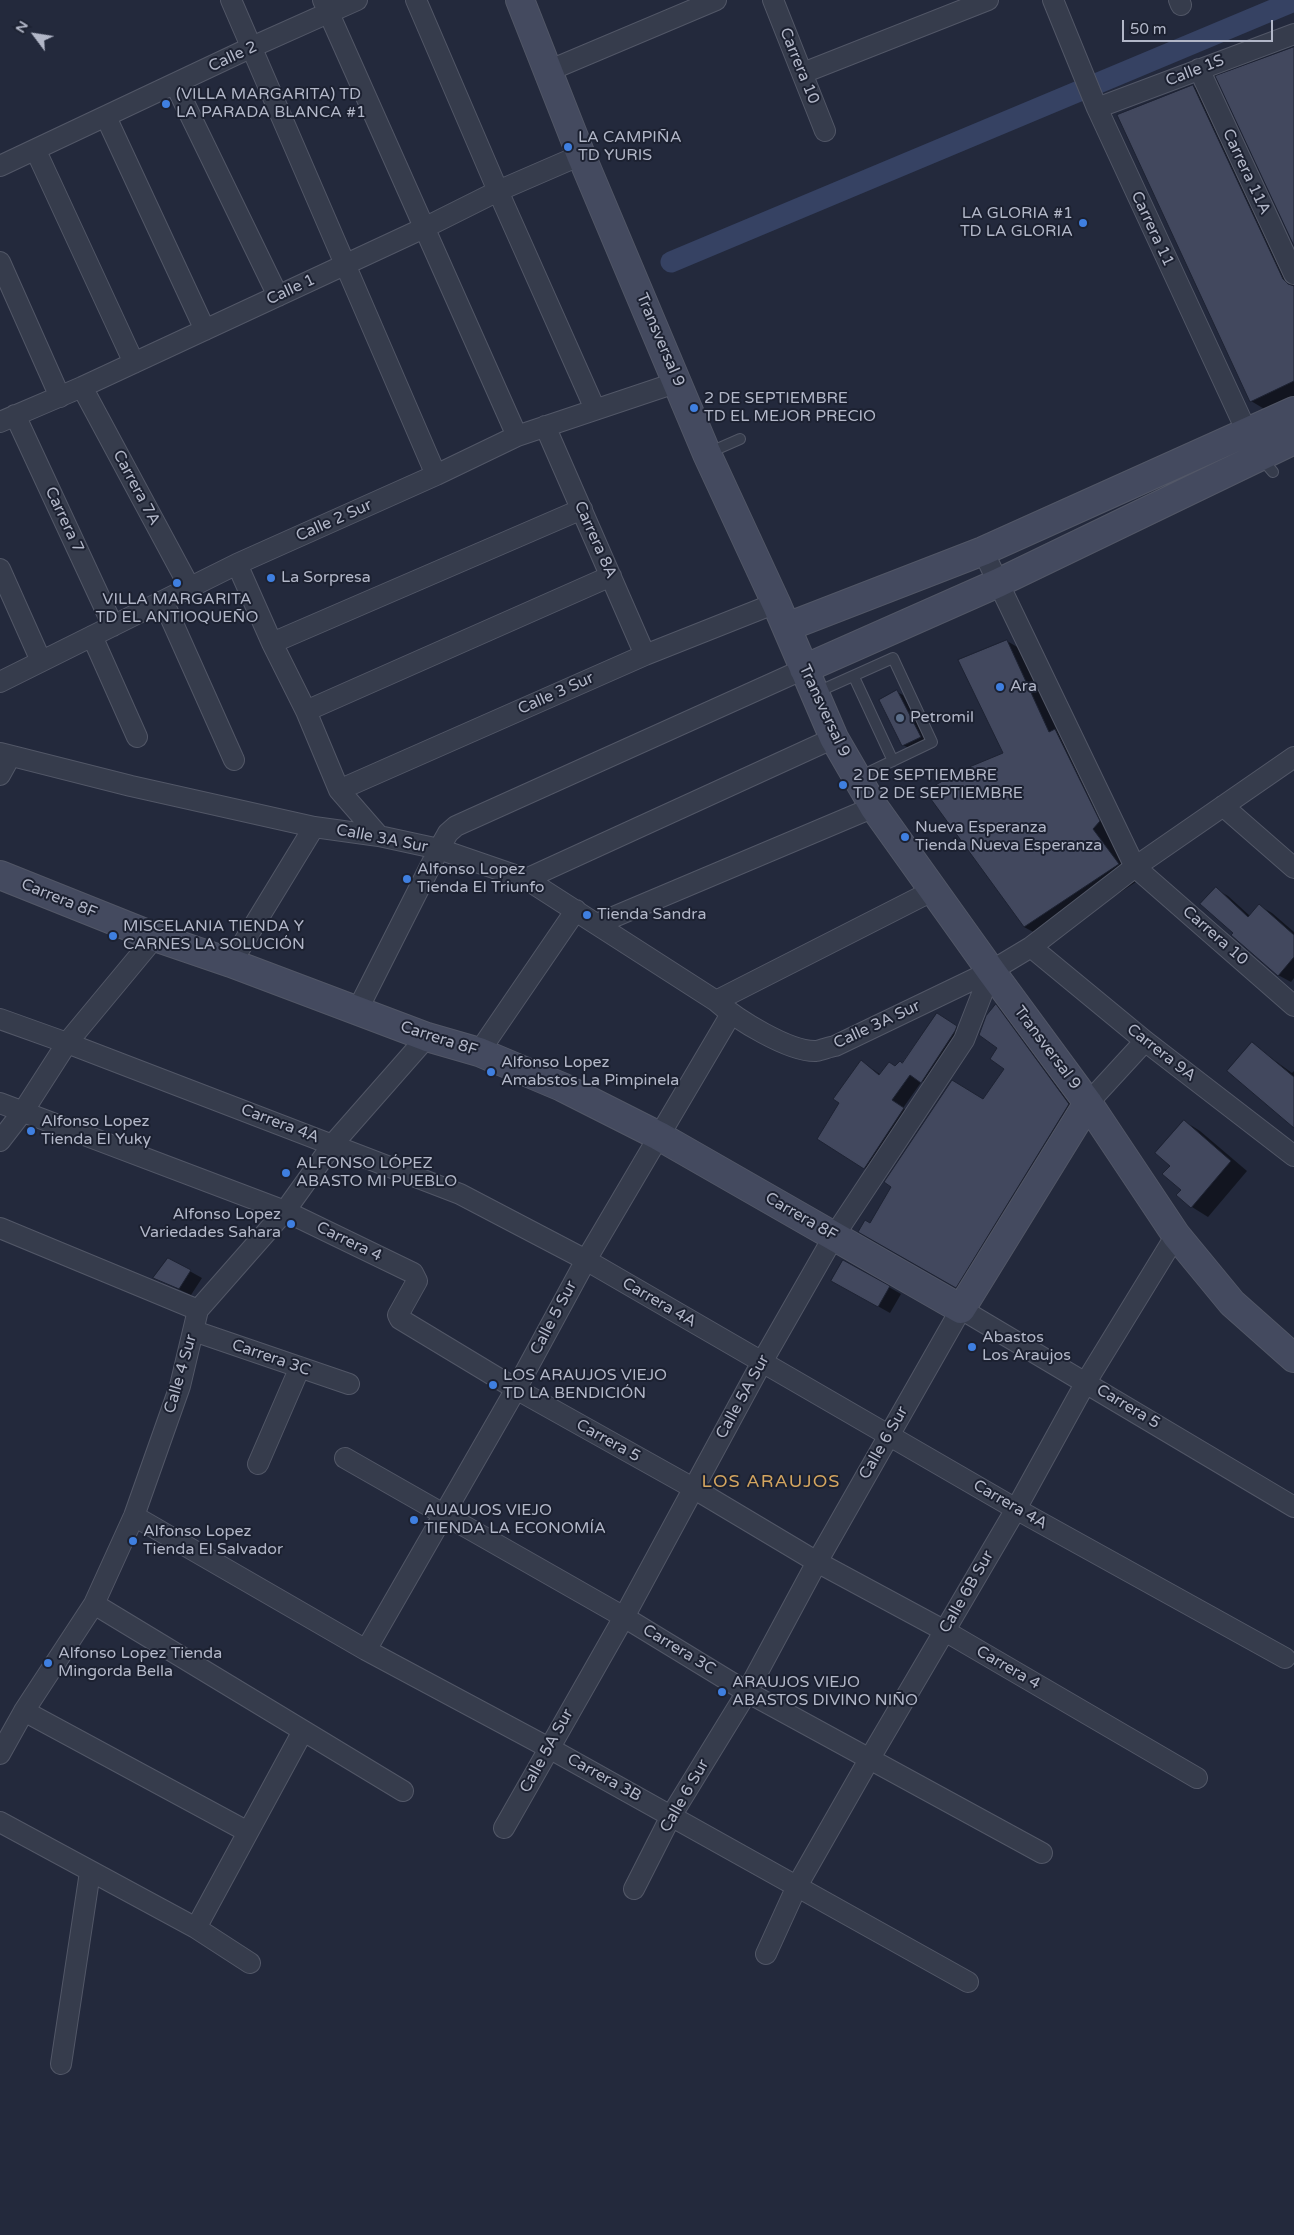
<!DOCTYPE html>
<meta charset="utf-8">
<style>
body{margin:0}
#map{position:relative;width:1294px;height:2235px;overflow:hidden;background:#23293c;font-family:"Varela Round",sans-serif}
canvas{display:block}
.north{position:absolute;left:10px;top:10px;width:50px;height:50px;-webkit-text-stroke:4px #1c2131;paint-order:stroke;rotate:301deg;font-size:14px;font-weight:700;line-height:20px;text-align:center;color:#b2b7c8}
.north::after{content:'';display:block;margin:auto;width:18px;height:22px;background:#b2b7c8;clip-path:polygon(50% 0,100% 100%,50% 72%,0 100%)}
.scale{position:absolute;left:1122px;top:20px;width:151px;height:22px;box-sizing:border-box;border:2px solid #b2b7c8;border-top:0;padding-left:6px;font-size:15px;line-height:18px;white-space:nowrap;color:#b2b7c8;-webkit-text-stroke:4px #1c2131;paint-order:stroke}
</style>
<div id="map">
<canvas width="1294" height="2235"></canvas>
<div class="north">N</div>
<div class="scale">50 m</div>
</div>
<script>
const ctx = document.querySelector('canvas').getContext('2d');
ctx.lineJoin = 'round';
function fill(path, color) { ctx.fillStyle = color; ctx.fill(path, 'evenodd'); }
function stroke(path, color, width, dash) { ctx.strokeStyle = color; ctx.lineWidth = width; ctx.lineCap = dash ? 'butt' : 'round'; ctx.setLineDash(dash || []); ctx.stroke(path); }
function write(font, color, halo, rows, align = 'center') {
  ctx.font = font + ' "Varela Round",sans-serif'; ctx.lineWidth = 4; ctx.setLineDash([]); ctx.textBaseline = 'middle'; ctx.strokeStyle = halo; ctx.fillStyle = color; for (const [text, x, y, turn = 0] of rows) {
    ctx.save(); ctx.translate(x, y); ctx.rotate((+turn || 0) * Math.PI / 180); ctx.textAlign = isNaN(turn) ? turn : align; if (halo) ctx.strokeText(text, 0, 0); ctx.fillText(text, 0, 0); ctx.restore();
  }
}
fill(new Path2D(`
 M1193,86L1218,100L1294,265V407L1276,416L1251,401Z
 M1007,641L1031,655L1142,878L1048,940L1024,927L1005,754Z
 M897,692L903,695L926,740L909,748L903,745Z
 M1216,889L1228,896L1250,916L1260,906L1272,913L1294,932V978L1291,982L1278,975L1235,933Z
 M996,1005L1010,1014L1083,1113L971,1295L860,1232L870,1224L984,1100L1006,1069L999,1048Z
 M949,1021L967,1034L933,1088L922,1081L903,1108L915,1116L876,1175L819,1139L841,1103L861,1061L881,1075L903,1064Z
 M1252,1044L1292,1073L1294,1071V1126Z
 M1184,1121L1200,1131L1247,1171L1208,1217L1192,1207L1178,1195L1182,1190L1171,1166Z
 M168,1259L202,1278L191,1295L155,1278Z
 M844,1261L901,1294L890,1313L833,1281Z`), '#0007');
stroke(new Path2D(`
 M671,262L1294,1`), '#364263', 21);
const building = new Path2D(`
 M1294,47V246L1215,76Z
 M1193,85L1283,279L1288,284L1294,286V381L1250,402L1117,115Z
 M1007,640L1049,732L1055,729L1100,821L1093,829L1119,864L1024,927L925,791L962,770L1003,753L958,660Z
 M897,690L921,737L902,746L879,700Z
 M1216,887L1248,917L1259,904L1294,935V957L1278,976L1231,935L1233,933L1200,904Z
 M996,1004L1069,1104L956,1288L858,1232L865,1220L870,1223L891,1187L884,1182L952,1080L983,1099L1004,1069L990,1059L997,1048L979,1035L986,1016Z
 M937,1013L957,1026L955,1031L921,1083L910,1075L892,1100L904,1108L864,1169L817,1139L839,1103L833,1099L861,1060L879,1075L889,1062L895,1066L900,1061L902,1063Z
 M1252,1042L1294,1077V1128L1227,1071Z
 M1184,1120L1231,1161L1191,1208L1176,1195L1181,1190L1162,1174L1170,1166L1155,1153Z
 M168,1258L191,1270L179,1289L153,1278Z
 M843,1260L890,1286L878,1307L831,1281Z`);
fill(building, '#42485e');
stroke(building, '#1e2333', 1);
const lane = new Path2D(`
 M708,453L740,439
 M1261,458L1273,472
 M854,677L893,761
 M815,693L893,658L932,742L857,778`);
const street = new Path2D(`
 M231,0L436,475
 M323,0L517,436
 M416,0L498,191L595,409
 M773,0L825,131
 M1053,0L1097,108L1253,445
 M1179,0L1181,5
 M1199,69L1294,274
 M548,71L716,0
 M803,73L988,0
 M175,84L278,296
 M1097,108L1294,34
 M106,117L205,330
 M36,151L134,363
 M0,166L252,47L357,0
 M0,262L60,397
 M82,387L190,588
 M15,415L113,626
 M0,422L82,387L426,227L498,191L581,155
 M545,426L645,655
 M983,551L1135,867L1294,1006
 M237,564L272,643L306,711L339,790L379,836
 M0,569L41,661
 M163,601L234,760
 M92,636L137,737
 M272,643L582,509
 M0,682L237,564L436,475L517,436L678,382
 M306,711L611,576
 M0,753L131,786L314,827L379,836L439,849L526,879L716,1001C736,1019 789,1052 816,1051C822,1050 829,1047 835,1046L991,971L1031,947L1135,867L1294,757
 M0,775L10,757
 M339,790L645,655L776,603
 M1223,806L1294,868
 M526,879L834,738
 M597,924L874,807
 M1031,947L1145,1041L1294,1156
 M231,963L314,827
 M716,1001L934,890
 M357,1011L439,849L448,833L456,826L804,669
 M0,1019L67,1043L460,1194L586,1260L1016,1509L1285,1658
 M479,1052L576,910
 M0,1103L285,1211L413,1273L417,1281L398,1315L400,1319L516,1389L693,1488L817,1562L945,1631L1197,1778
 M1088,1103L1145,1041
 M0,1141L24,1110L67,1043L155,937
 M0,1228L198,1310
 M194,1331L349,1384
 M345,1458L624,1617L747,1692L1042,1853
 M258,1464L300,1367
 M134,1516L366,1650L549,1748L968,1982
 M94,1604L403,1791
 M366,1650L516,1389L586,1260L731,1014
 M24,1711L248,1832
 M0,1754L24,1711L94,1604L134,1516L180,1386L198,1310L285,1211L333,1144L427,1037
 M0,1822L196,1928L250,1963
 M504,1828L624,1617L762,1362L834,1236L964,1040L991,971
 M634,1889L671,1816L747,1692L817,1562L961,1309L1294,1507
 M196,1928L303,1731
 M766,1954L797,1886L870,1758L1016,1509L1086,1382L1176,1235
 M61,2064L90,1872`);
const secondary = new Path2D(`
 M520,0L581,155L707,454L776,603L834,738L874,807L991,971L1088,1103L1176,1235L1232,1303L1294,1358
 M787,627L983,551L1294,411
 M804,669L998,583L1294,440
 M0,875L155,937L231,963L427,1037L479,1052L562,1087L659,1136L961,1309L1088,1103`);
stroke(lane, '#525767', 12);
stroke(street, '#525767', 22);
stroke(secondary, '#525767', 30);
stroke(lane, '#363c4c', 10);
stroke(street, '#363c4c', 20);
stroke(secondary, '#444a5f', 28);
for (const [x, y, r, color] of [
 [166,104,5,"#3f7fe0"],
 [568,147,5,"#3f7fe0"],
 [1083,223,5,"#3f7fe0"],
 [694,408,5,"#3f7fe0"],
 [271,578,5,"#3f7fe0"],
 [177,583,5,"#3f7fe0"],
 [1000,687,5,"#3f7fe0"],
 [900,718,5,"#5c6f8a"],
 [843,785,5,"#3f7fe0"],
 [905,837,5,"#3f7fe0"],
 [407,879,5,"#3f7fe0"],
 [587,915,5,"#3f7fe0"],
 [113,936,5,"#3f7fe0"],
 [491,1072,5,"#3f7fe0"],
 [31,1131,5,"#3f7fe0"],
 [286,1173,5,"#3f7fe0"],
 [291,1224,5,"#3f7fe0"],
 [972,1347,5,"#3f7fe0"],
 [493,1385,5,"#3f7fe0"],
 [414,1520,5,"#3f7fe0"],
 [133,1541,5,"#3f7fe0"],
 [48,1663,5,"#3f7fe0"],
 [722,1692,5,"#3f7fe0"]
]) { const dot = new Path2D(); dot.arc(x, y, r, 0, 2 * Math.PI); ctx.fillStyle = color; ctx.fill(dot); stroke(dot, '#1c2131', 2); }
write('16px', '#b2b7c8', '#1c2131', [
 ["Calle 2",233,57,-25],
 ["Carrera 10",799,66,68],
 ["Calle 1S",1195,71,-21],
 ["Carrera 11A",1246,172,65],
 ["Carrera 11",1152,229,65],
 ["Calle 1",291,290,-25],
 ["Transversal 9",660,340,67],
 ["Carrera 7A",136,488,62],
 ["Carrera 7",64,520,65],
 ["Calle 2 Sur",334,521,-24],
 ["Carrera 8A",595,540,66],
 ["Calle 3 Sur",556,694,-24],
 ["Transversal 9",824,711,65],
 ["Calle 3A Sur",382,839,11],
 ["Carrera 8F",59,899,22],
 ["Carrera 10",1215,936,41],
 ["Calle 3A Sur",877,1025,-25],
 ["Carrera 8F",439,1039,18],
 ["Transversal 9",1047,1048,53],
 ["Carrera 9A",1161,1053,38],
 ["Carrera 4A",280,1124,21],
 ["Carrera 8F",801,1217,30],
 ["Carrera 4",349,1242,26],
 ["Carrera 4A",659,1303,30],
 ["Calle 5 Sur",554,1318,-62],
 ["Carrera 3C",271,1358,19],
 ["Calle 4 Sur",181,1374,-74],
 ["Calle 5A Sur",743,1397,-61],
 ["Carrera 5",1128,1407,31],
 ["Carrera 5",608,1441,29],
 ["Calle 6 Sur",884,1443,-60],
 ["Carrera 4A",1010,1505,30],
 ["Calle 6B Sur",967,1592,-60],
 ["Carrera 3C",679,1650,31],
 ["Carrera 4",1008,1668,30],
 ["Calle 5A Sur",547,1751,-61],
 ["Carrera 3B",604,1778,29],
 ["Calle 6 Sur",685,1796,-60]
]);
write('16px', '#b2b7c8', '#1c2131', [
 ["(VILLA MARGARITA) TD",176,95],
 ["LA PARADA BLANCA #1",176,113],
 ["LA CAMPIÑA",578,138],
 ["TD YURIS",578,156],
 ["LA GLORIA #1",1073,214,"right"],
 ["TD LA GLORIA",1073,232,"right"],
 ["2 DE SEPTIEMBRE",704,399],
 ["TD EL MEJOR PRECIO",704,417],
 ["La Sorpresa",281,578],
 ["VILLA MARGARITA",177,600,"center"],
 ["TD EL ANTIOQUEÑO",177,618,"center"],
 ["Ara",1010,687],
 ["Petromil",910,718],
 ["2 DE SEPTIEMBRE",853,776],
 ["TD 2 DE SEPTIEMBRE",853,794],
 ["Nueva Esperanza",915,828],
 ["Tienda Nueva Esperanza",915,846],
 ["Alfonso Lopez",417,870],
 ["Tienda El Triunfo",417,888],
 ["Tienda Sandra",597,915],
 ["MISCELANIA TIENDA Y",123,927],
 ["CARNES LA SOLUCIÓN",123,945],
 ["Alfonso Lopez",501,1063],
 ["Amabstos La Pimpinela",501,1081],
 ["Alfonso Lopez",41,1122],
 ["Tienda El Yuky",41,1140],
 ["ALFONSO LÓPEZ",296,1164],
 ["ABASTO MI PUEBLO",296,1182],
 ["Alfonso Lopez",281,1215,"right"],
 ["Variedades Sahara",281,1233,"right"],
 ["Abastos",982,1338],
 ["Los Araujos",982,1356],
 ["LOS ARAUJOS VIEJO",503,1376],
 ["TD LA BENDICIÓN",503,1394],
 ["AUAUJOS VIEJO",424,1511],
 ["TIENDA LA ECONOMÍA",424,1529],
 ["Alfonso Lopez",143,1532],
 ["Tienda El Salvador",143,1550],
 ["Alfonso Lopez Tienda",58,1654],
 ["Mingorda Bella",58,1672],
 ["ARAUJOS VIEJO",732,1683],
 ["ABASTOS DIVINO NIÑO",732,1701]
], 'left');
ctx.letterSpacing = '1px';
write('18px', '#d5a660', '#1c2131', [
 ["LOS ARAUJOS",771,1482]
]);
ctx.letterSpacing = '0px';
</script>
